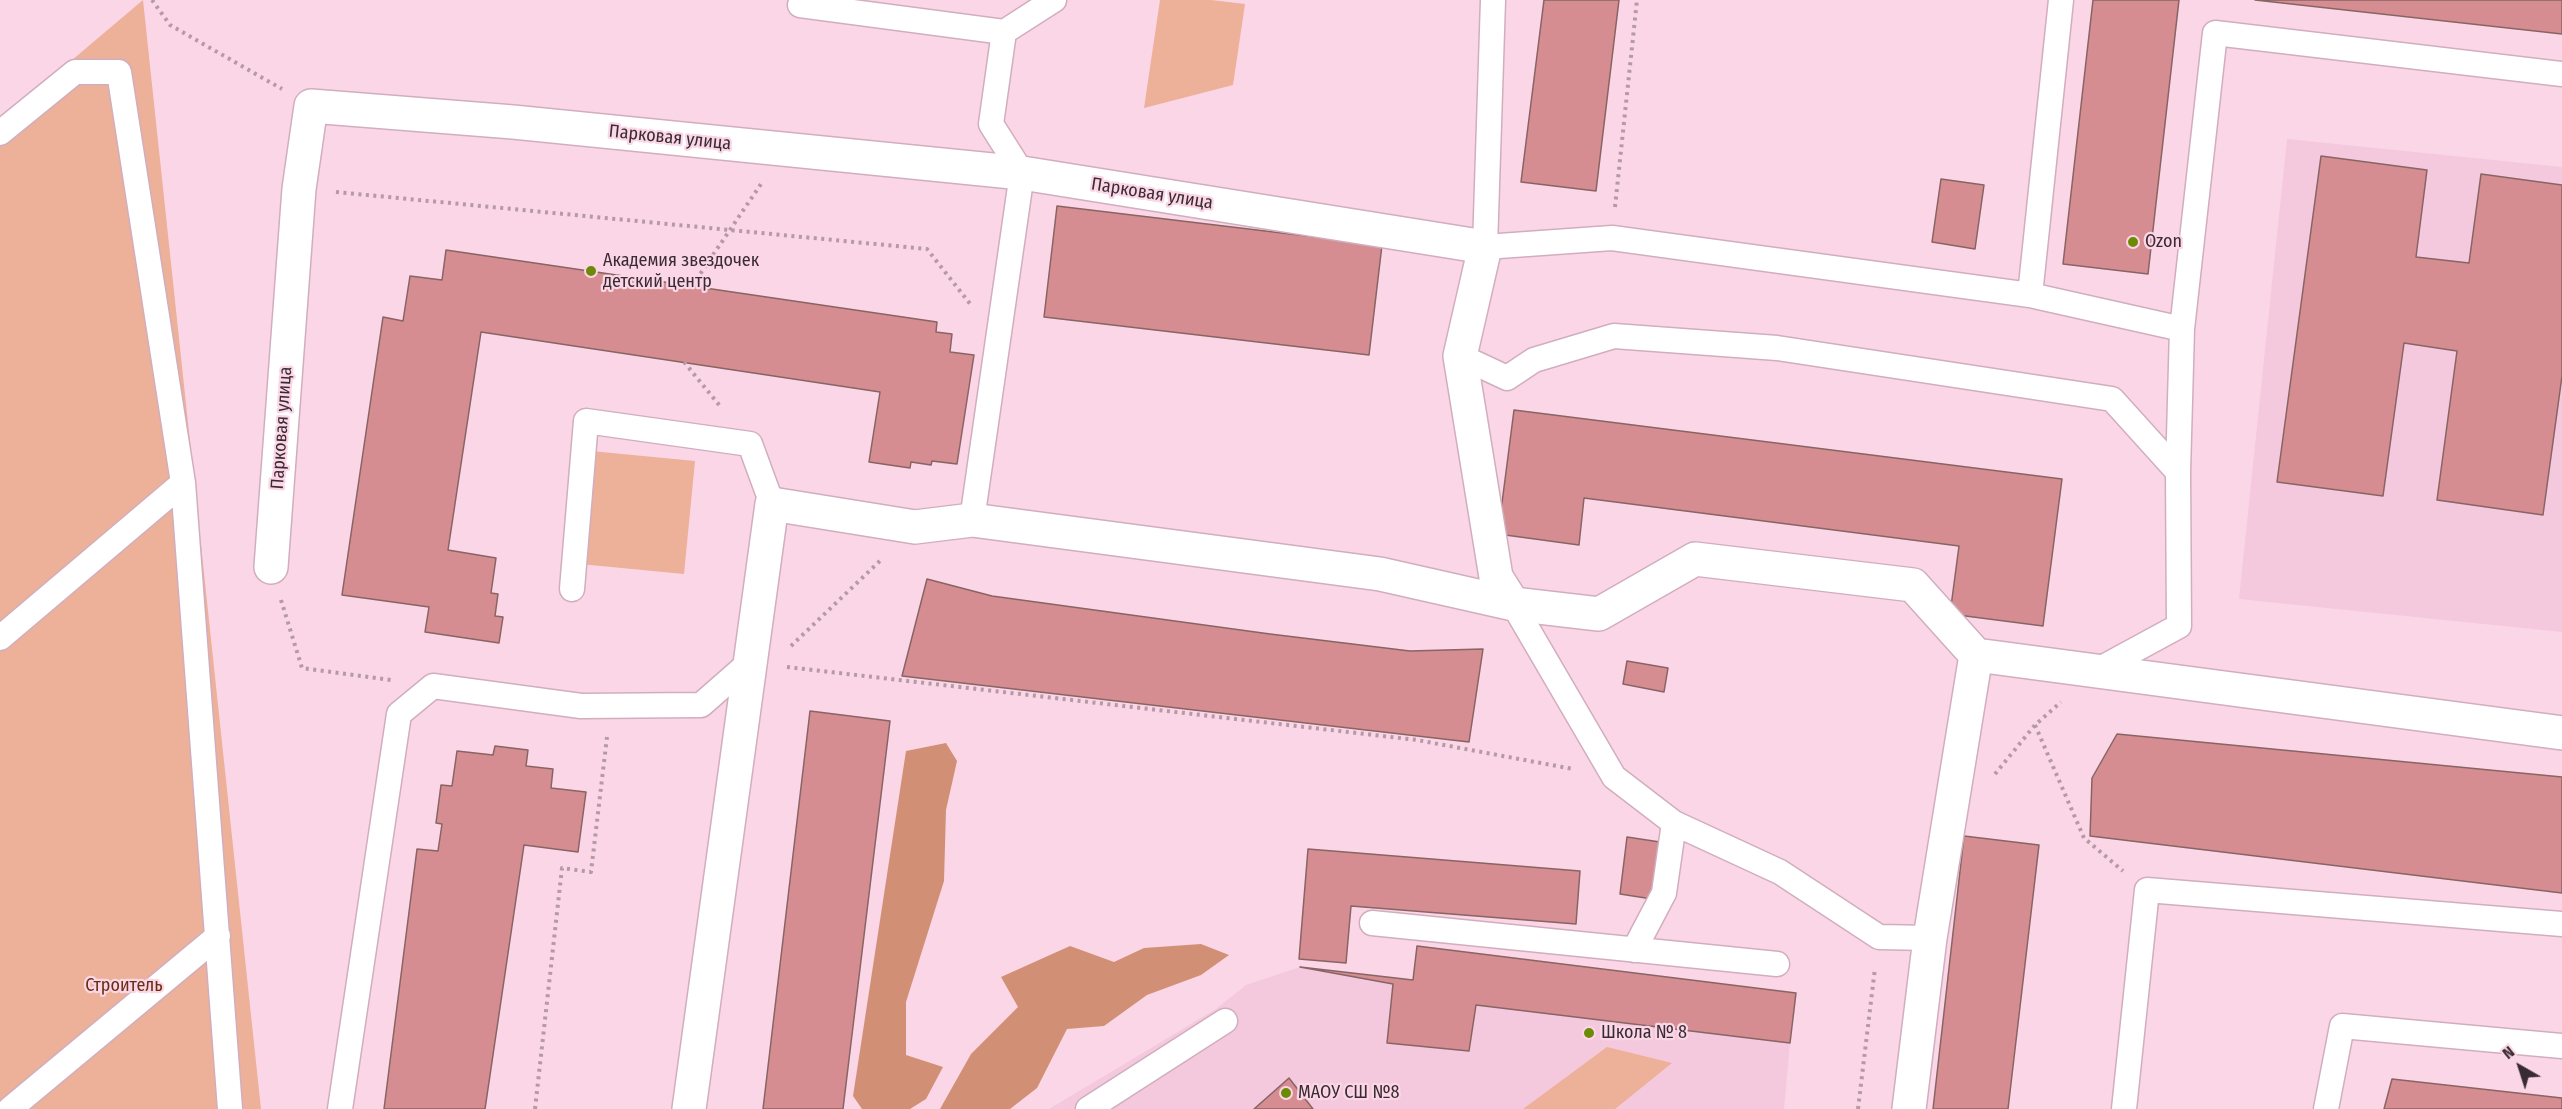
<!DOCTYPE html>
<meta charset="utf-8">
<style>
body{margin:0}
#map{position:relative;width:2562px;height:1109px;overflow:hidden;background:#fbd6e6;font-family:"Fira Sans Condensed",sans-serif}
canvas{display:block}
.north{position:absolute;left:2490px;top:1037px;width:60px;height:60px;-webkit-text-stroke:4px #fbd6e6;paint-order:stroke;rotate:321deg;font-size:16px;font-weight:700;line-height:24px;text-align:center;color:#392b32}
.north::after{content:'';display:block;margin:auto;width:21px;height:27px;background:#392b32;clip-path:polygon(50% 0,100% 100%,50% 72%,0 100%)}
</style>
<div id="map">
<canvas width="2562" height="1109"></canvas>
<div class="north">N</div>
</div>
<script>
const ctx = document.querySelector('canvas').getContext('2d');
ctx.lineJoin = 'round';
function fill(path, color) { ctx.fillStyle = color; ctx.fill(path, 'evenodd'); }
function stroke(path, color, width, dash) { ctx.strokeStyle = color; ctx.lineWidth = width; ctx.lineCap = dash ? 'butt' : 'round'; ctx.setLineDash(dash || []); ctx.stroke(path); }
function write(font, color, halo, rows, align = 'center') {
  ctx.font = font + ' "Fira Sans Condensed",sans-serif'; ctx.lineWidth = 4.5; ctx.setLineDash([]); ctx.textBaseline = 'middle'; ctx.strokeStyle = halo; ctx.fillStyle = color; for (const [text, x, y, turn = 0] of rows) {
    ctx.save(); ctx.translate(x, y); ctx.rotate((+turn || 0) * Math.PI / 180); ctx.textAlign = isNaN(turn) ? turn : align; if (halo) ctx.strokeText(text, 0, 0); ctx.fillText(text, 0, 0); ctx.restore();
  }
}
fill(new Path2D(`
 M2287,139L2562,167V632L2239,599Z
 M1300,967L1393,984L1388,1043L1469,1051L1476,1005L1790,1043L1784,1109H1049L1216,1009L1246,985Z`), '#f4c9dd');
fill(new Path2D(`
 M143,0L261,1109H0V121Z
 M1160,0H1211L1245,4L1233,85L1144,108Z
 M591,451L695,461L684,574L580,564Z
 M1607,1047L1672,1063L1615,1109H1523Z`), '#edb098');
fill(new Path2D(`
 M946,743L957,761L946,810L944,881L906,1002V1055L943,1067L926,1099L910,1109H862L853,1096L906,751Z
 M1201,944L1229,955L1201,975L1147,995L1104,1026L1067,1029L1037,1088L1010,1109H940L971,1054L1018,1007L1001,977L1070,946L1114,962L1144,948Z`), '#d19076');
const building = new Path2D(`
 M1544,0H1619L1596,191L1521,182Z
 M2093,0H2179L2148,274L2063,264Z
 M2255,0H2562V34Z
 M2321,156L2427,170L2416,257L2469,263L2481,174L2562,185V376L2543,515L2437,500L2457,351L2404,343L2383,496L2277,482Z
 M1941,179L1984,185L1975,249L1932,242Z
 M1057,206L1382,245L1369,355L1044,317Z
 M446,250L937,322L936,332L952,334L950,352L974,355L957,464L932,461L931,465L911,462L910,468L869,462L880,392L481,332L448,550L496,558L491,593L498,594L495,616L503,617L499,643L425,632L429,607L342,595L383,317L403,321L410,276L442,280Z
 M1514,410L2062,479L2043,626L1950,614L1959,546L1584,498L1579,545L1498,534Z
 M927,579L992,596L1270,634L1410,651L1483,649L1469,742L902,676Z
 M1627,661L1668,668L1664,692L1623,684Z
 M810,711L890,721L843,1109H763Z
 M2117,734L2562,777V893L2090,836L2092,778Z
 M495,746L528,750L526,766L553,769L551,788L586,792L578,852L524,845L485,1109H384L417,849L438,851L442,824L436,823L441,785L452,786L457,751L493,755Z
 M1964,836L2039,845L2008,1109H1933Z
 M1627,837L1660,842L1652,899L1620,894Z
 M1308,849L1580,871L1576,924L1351,906L1346,963L1299,959Z
 M1417,946L1796,993L1790,1043L1476,1005L1469,1051L1387,1043L1393,984L1300,967L1413,980Z
 M1289,1078L1313,1109H1254Z
 M2392,1079L2562,1098V1109H2384Z`);
fill(building, '#d58d91');
stroke(building, '#886465', 1.5);
const lane = new Path2D(`
 M1493,0L1485,247L1612,238L2030,295L2182,329L2178,472
 M800,5L1004,32L991,124L1022,173L972,520
 M1004,32L1054,0
 M0,133L75,72H119L183,483L230,1109
 M2030,295L2061,0
 M2182,329L2215,33L2562,74
 M1460,356L1507,378L1534,360L1614,336L1777,348L2112,399L2178,472L2179,626L2096,671
 M572,589L586,421L750,444L772,504
 M1513,604L1614,777L1674,823L1780,872L1879,937L1930,938
 M0,638L183,483
 M1372,923L1777,964
 M1634,950L1664,893L1674,823
 M10,1109L218,936
 M340,1109L399,714L433,686L581,706L701,705L750,662
 M1088,1109L1225,1021
 M2124,1109L2147,890L2562,924
 M2326,1109L2342,1026L2562,1046`);
const street = new Path2D(`
 M271,567L299,189L311,106L513,122L1022,173L1485,247L1460,356L1496,577L1513,604
 M1976,655L2562,733
 M689,1109L772,504L915,527L972,520L1380,574L1513,604L1599,614L1695,559L1913,585L1976,655L1930,938L1909,1109`);
stroke(lane, '#d1aebe', 27);
stroke(street, '#d1aebe', 36);
stroke(new Path2D(`
 M152,0L170,25L282,89
 M336,192L927,249L971,305
 M1615,207L1637,0
 M692,286L761,184
 M684,362L720,406
 M281,600L302,668L391,680
 M791,646L883,558
 M787,667L1417,740L1573,769
 M2035,725L2084,838L2123,871
 M1995,774L2035,725L2061,702
 M535,1109L562,868L591,872L607,737
 M1858,1109L1875,968`), '#b699a6', 4, [3, 4.5]);
stroke(lane, '#fff', 24);
stroke(street, '#fff', 33);
for (const [x, y, r, color] of [
 [2133,242,6,"#6c8a06"],
 [591,271,6,"#6c8a06"],
 [1589,1033,6,"#6c8a06"],
 [1286,1093,6,"#6c8a06"]
]) { const dot = new Path2D(); dot.arc(x, y, r, 0, 2 * Math.PI); ctx.fillStyle = color; ctx.fill(dot); stroke(dot, '#fbd6e6', 2); }
write('18px', '#392b32', '#fbd6e6', [
 ["Парковая улица",670,138,6],
 ["Парковая улица",1152,194,9],
 ["Парковая улица",282,428,-86]
]);
write('18px', '#392b32', '#fbd6e6', [
 ["Ozon",2145,242],
 ["Академия звездочек",603,261],
 ["детский центр",603,282],
 ["Школа № 8",1601,1033],
 ["МАОУ СШ №8",1298,1093]
], 'left');
write('18px', '#692d12', '#fbd6e6', [
 ["Строитель",124,986]
]);
</script>
